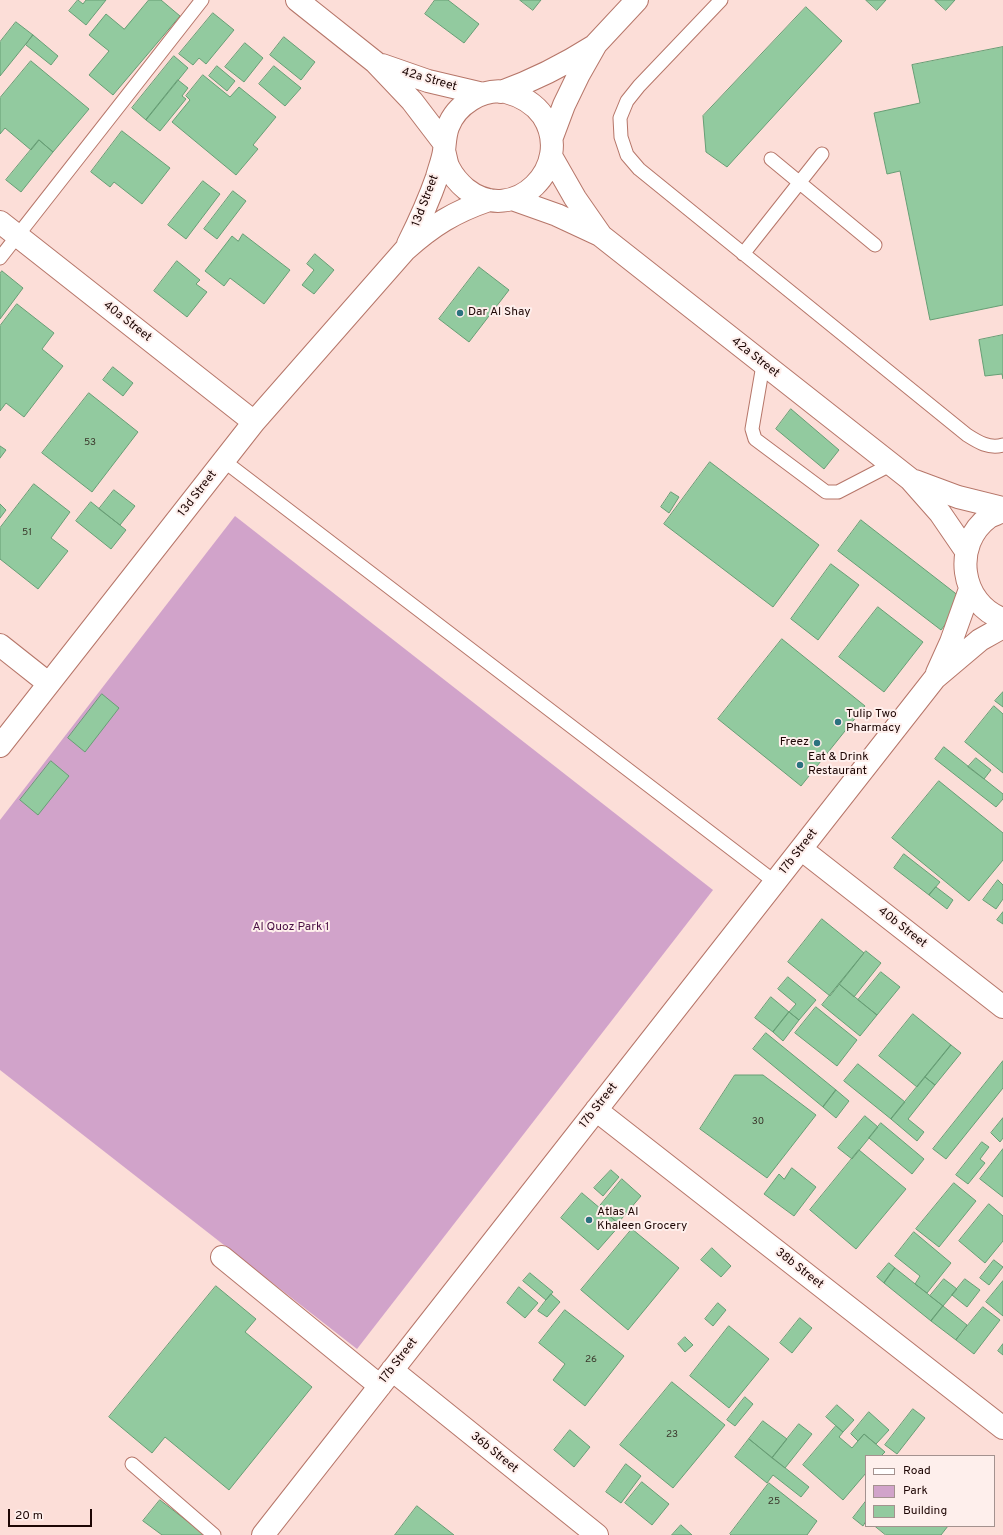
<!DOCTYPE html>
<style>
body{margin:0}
#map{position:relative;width:1003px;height:1535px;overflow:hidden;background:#fcded8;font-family:Overpass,sans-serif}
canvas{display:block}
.legend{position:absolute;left:865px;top:1455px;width:130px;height:72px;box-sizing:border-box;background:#feefec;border:1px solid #a4928f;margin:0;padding:5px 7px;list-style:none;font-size:12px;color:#1d0604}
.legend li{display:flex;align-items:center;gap:8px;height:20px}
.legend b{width:20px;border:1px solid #a4928f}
.scale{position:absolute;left:8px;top:1509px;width:84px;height:18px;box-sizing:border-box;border:2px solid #1d0604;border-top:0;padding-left:5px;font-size:12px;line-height:14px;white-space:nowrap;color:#1d0604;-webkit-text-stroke:3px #feefec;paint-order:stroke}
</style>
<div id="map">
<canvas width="1003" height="1535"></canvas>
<ul class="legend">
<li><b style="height:5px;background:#fff"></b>Road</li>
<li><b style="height:11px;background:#d1a3ca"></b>Park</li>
<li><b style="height:11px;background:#92ca9f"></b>Building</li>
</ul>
<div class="scale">20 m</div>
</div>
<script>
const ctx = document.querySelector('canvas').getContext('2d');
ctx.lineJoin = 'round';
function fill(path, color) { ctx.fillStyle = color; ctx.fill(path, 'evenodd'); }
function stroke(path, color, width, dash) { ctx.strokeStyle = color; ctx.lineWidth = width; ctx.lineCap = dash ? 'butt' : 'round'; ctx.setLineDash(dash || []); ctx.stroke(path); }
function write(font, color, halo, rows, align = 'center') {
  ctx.font = font + ' Overpass,sans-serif'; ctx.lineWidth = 4; ctx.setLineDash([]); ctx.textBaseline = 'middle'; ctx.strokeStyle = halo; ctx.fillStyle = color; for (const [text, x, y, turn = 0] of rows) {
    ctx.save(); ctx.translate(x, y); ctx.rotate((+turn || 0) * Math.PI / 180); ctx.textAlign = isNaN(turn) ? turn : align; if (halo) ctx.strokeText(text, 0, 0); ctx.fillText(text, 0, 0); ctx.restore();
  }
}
fill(new Path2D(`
 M235,516L713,890L357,1349L0,1070V820Z`), '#d1a3ca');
const building = new Path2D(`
 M78,0L83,4L86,0H106L86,25L69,11Z
 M149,0H161L180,16L113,95L89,75L109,51L89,35L106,14L124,29Z
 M435,0H448L479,24L464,43L425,14Z
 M520,0H541L533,10Z
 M866,0H886L877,10Z
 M935,0H955L946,10Z
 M806,7L842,41L727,167L706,152L703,116Z
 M213,13L234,30L206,64L199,58L193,65L179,54Z
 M16,22L33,35L0,76V42Z
 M33,35L58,56L51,65L26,45Z
 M284,37L315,62L301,80L270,55Z
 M245,43L263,58L244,82L225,67Z
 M1003,47V305L930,320L900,171L887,174L874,113L920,103L912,65Z
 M174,56L188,68L146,120L132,108Z
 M31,61L89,109L53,152L39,140L31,150L5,128L0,134V98Z
 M217,66L235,81L227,91L209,76Z
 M274,66L301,88L285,106L259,84Z
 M203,75L230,97L239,87L276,117L253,145L258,149L236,175L172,122L190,100L186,96Z
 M178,80L188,88L182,96L186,99L160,131L146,120Z
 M122,131L170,168L142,204L114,182L110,187L91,172Z
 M39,140L53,152L21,192L6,180Z
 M203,181L220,194L186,239L168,225Z
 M233,191L246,201L217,239L204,229Z
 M243,234L290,270L264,304L230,278L224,286L205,271L232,236L238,241Z
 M315,254L334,270L314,294L302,285L314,270L307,264Z
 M177,261L200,280L196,284L207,292L187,317L154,291Z
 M479,267L509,290L469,342L439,319Z
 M2,271L23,288L0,319V274Z
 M17,304L54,333L42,349L63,366L24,417L6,403L0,411V326Z
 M1003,335V379L1002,374L985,376L979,340Z
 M113,367L133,383L123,396L103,380Z
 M89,393L138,432L92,492L42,453Z
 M791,409L839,450L824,469L776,429Z
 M0,446L6,450L0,458Z
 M710,462L819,545L773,607L664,524Z
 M34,484L70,512L51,538L68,551L38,589L0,559V528Z
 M114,490L135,506L120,525L99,509Z
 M671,492L679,497L669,513L661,507Z
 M91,502L126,530L111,549L76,521Z
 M0,504L6,510L0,518Z
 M861,520L964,600L941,630L838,551Z
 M831,564L859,585L818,640L791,619Z
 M878,607L923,642L884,692L839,657Z
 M782,639L865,706L801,786L718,719Z
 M1003,692V707L995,701Z
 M102,694L119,708L85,752L68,738Z
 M994,706L1003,714V773L965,742Z
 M944,747L1003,794V799L996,807L935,759Z
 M976,758L991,770L984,779L968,767Z
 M51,761L69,776L38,815L20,800Z
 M939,781L1003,833V860L969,901L892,838Z
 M904,854L940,882L929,895L894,868Z
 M998,880L1003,885V899L996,909L983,900Z
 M936,887L953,900L947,909L929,895Z
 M1003,912V924L997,920Z
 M822,919L864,953L830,996L788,962Z
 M866,951L881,963L854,997L839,984Z
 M881,972L900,987L877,1015L858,1000Z
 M788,977L816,1000L799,1020L789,1012L796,1004L778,989Z
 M839,984L877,1015L860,1036L822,1005Z
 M771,997L789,1012L773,1032L755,1018Z
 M816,1007L857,1040L837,1066L795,1033Z
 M789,1012L799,1020L783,1041L773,1032Z
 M913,1014L951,1045L917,1087L879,1056Z
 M766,1033L836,1090L823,1107L753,1049Z
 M951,1045L961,1053L935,1085L925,1077Z
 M1003,1061V1088L946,1159L933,1149Z
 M858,1064L905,1102L891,1119L844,1081Z
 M735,1075H763L816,1115L767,1178L700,1129Z
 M925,1077L935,1085L908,1119L924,1132L917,1141L891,1119Z
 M836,1090L849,1101L836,1118L823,1107Z
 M865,1116L878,1127L852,1159L838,1148Z
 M1003,1118V1138L1000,1142L991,1133Z
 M881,1123L924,1159L912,1174L869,1138Z
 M982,1142L989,1147L980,1159L985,1163L968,1184L956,1175Z
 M1003,1149V1197L980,1179Z
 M859,1150L906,1189L856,1249L810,1210Z
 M792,1168L816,1187L794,1216L764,1194L779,1174L784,1179Z
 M611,1170L619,1177L603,1196L594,1188Z
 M622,1179L641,1196L618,1223L599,1207Z
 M954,1183L976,1201L939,1247L916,1229Z
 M582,1193L620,1225L598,1250L561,1218Z
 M989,1204L1003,1216V1241L985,1263L959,1241Z
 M632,1229L679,1268L628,1330L581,1290Z
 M914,1232L951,1263L927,1293L915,1284L920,1276L895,1256Z
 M712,1248L731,1266L721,1277L701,1260Z
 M994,1260L1003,1267L989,1285L980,1278Z
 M889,1263L895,1268L884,1283L877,1277Z
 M895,1268L943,1306L931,1321L884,1283Z
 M530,1273L553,1292L546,1300L523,1281Z
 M944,1279L957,1289L943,1306L930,1296Z
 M965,1279L980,1290L967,1307L952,1295Z
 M1003,1281V1316L986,1302Z
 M216,1286L256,1319L245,1332L312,1387L229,1490L165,1437L152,1453L109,1417Z
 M519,1287L538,1303L525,1318L507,1303Z
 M551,1294L560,1302L547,1317L538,1311Z
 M718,1303L726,1310L713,1326L705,1319Z
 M943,1306L967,1325L956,1340L931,1321Z
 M983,1307L1000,1320L974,1354L956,1340Z
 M565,1310L624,1356L585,1406L553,1380L565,1364L539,1343Z
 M800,1318L812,1328L792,1353L780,1343Z
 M729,1326L769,1359L729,1408L690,1376Z
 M685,1337L693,1345L685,1352L678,1344Z
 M1003,1344V1355L998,1351Z
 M672,1382L725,1425L673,1488L620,1445Z
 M745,1397L753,1404L735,1426L727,1420Z
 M837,1405L854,1420L843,1432L826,1417Z
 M913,1409L925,1418L897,1454L885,1445Z
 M869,1412L889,1430L876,1444L864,1434L858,1441L851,1434Z
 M763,1421L787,1439L772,1458L749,1439Z
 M799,1424L812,1434L785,1468L772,1458Z
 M836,1426L843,1432L839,1437L852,1448L864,1434L885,1452L881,1456H866V1473L843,1500L803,1465Z
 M570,1430L590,1447L574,1467L554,1450Z
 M749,1439L809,1487L801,1497L773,1475L767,1483L735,1457Z
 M626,1464L641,1476L621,1503L606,1492Z
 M642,1482L669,1504L652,1525L625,1503Z
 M769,1483L817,1521L807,1535H731L730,1534Z
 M160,1500L205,1535H162L143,1521Z
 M866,1501V1521L863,1526L853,1518Z
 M417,1506L454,1535H395Z
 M681,1525L692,1535H672Z
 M875,1526H948L941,1535H886Z`);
fill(building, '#92ca9f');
stroke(building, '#679e75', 1);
const lane = new Path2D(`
 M721,0L639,86L627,101L620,118L621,137L627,155L639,169L967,435C978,442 989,449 1003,445
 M771,159L875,245
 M743,254L822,154
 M0,258L202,0
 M763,365L752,429L755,439L826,492H838L892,464
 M224,461L775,882
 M132,1464L214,1535`);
const street = new Path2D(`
 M297,0L375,62L412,101L444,143
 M382,65L428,81L483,94
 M501,92C535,80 564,65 594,46
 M552,137L564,105L579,74L596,44L637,0
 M551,156L575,198L600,234
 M512,199L557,215L600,235L910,479L940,513L966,551
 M0,222L254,422
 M408,244C419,222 429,200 437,177C439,169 443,159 444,151C445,143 445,135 448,127C456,105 482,88 506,92C521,96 534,103 543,116C575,166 514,227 466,189C459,183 453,176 449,168C446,163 446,156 444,151
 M915,481L958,497L1003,508
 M1003,511C999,513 993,515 989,517C952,544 960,604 1003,619
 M0,645L48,683
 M937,673L951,642L970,589
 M0,746L254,422L405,250C433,225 454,212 489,200
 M801,849L1003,1007
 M596,1110L1003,1428
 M222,1257L380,1386
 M392,1370L597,1535
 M263,1535L935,678L980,640L1003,627`);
stroke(lane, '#b67669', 15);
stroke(street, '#b67669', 24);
stroke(lane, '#fff', 13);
stroke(street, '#fff', 22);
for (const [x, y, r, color] of [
 [460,313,4,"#2b727f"],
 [838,722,4,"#2b727f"],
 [817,743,4,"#2b727f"],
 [800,765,4,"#2b727f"],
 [589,1220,4,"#2b727f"]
]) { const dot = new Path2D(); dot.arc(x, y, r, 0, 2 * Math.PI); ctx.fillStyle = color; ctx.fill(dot); stroke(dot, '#feefec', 1.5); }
write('10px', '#3a372b', null, [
 ["53",90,443],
 ["51",27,533],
 ["30",758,1122],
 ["26",591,1360],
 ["23",672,1435],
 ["25",774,1502]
]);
write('12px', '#1d0604', '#feefec', [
 ["42a Street",429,80,16],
 ["13d Street",426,201,-69],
 ["40a Street",127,322,38],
 ["42a Street",755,358,38],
 ["13d Street",198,494,-52],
 ["17b Street",799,852,-52],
 ["40b Street",902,928,38],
 ["17b Street",599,1106,-52],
 ["38b Street",799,1269,38],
 ["17b Street",399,1361,-52],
 ["36b Street",494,1453,39]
]);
write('12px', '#1d0604', '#feefec', [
 ["Dar Al Shay",468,313],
 ["Tulip Two",846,715],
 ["Pharmacy",846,729],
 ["Freez",809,743,"right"],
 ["Eat & Drink",808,758],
 ["Restaurant",808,772],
 ["Atlas Al",597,1213],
 ["Khaleen Grocery",597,1227]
], 'left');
write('12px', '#480e43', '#feefec', [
 ["Al Quoz Park 1",291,928]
]);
</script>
